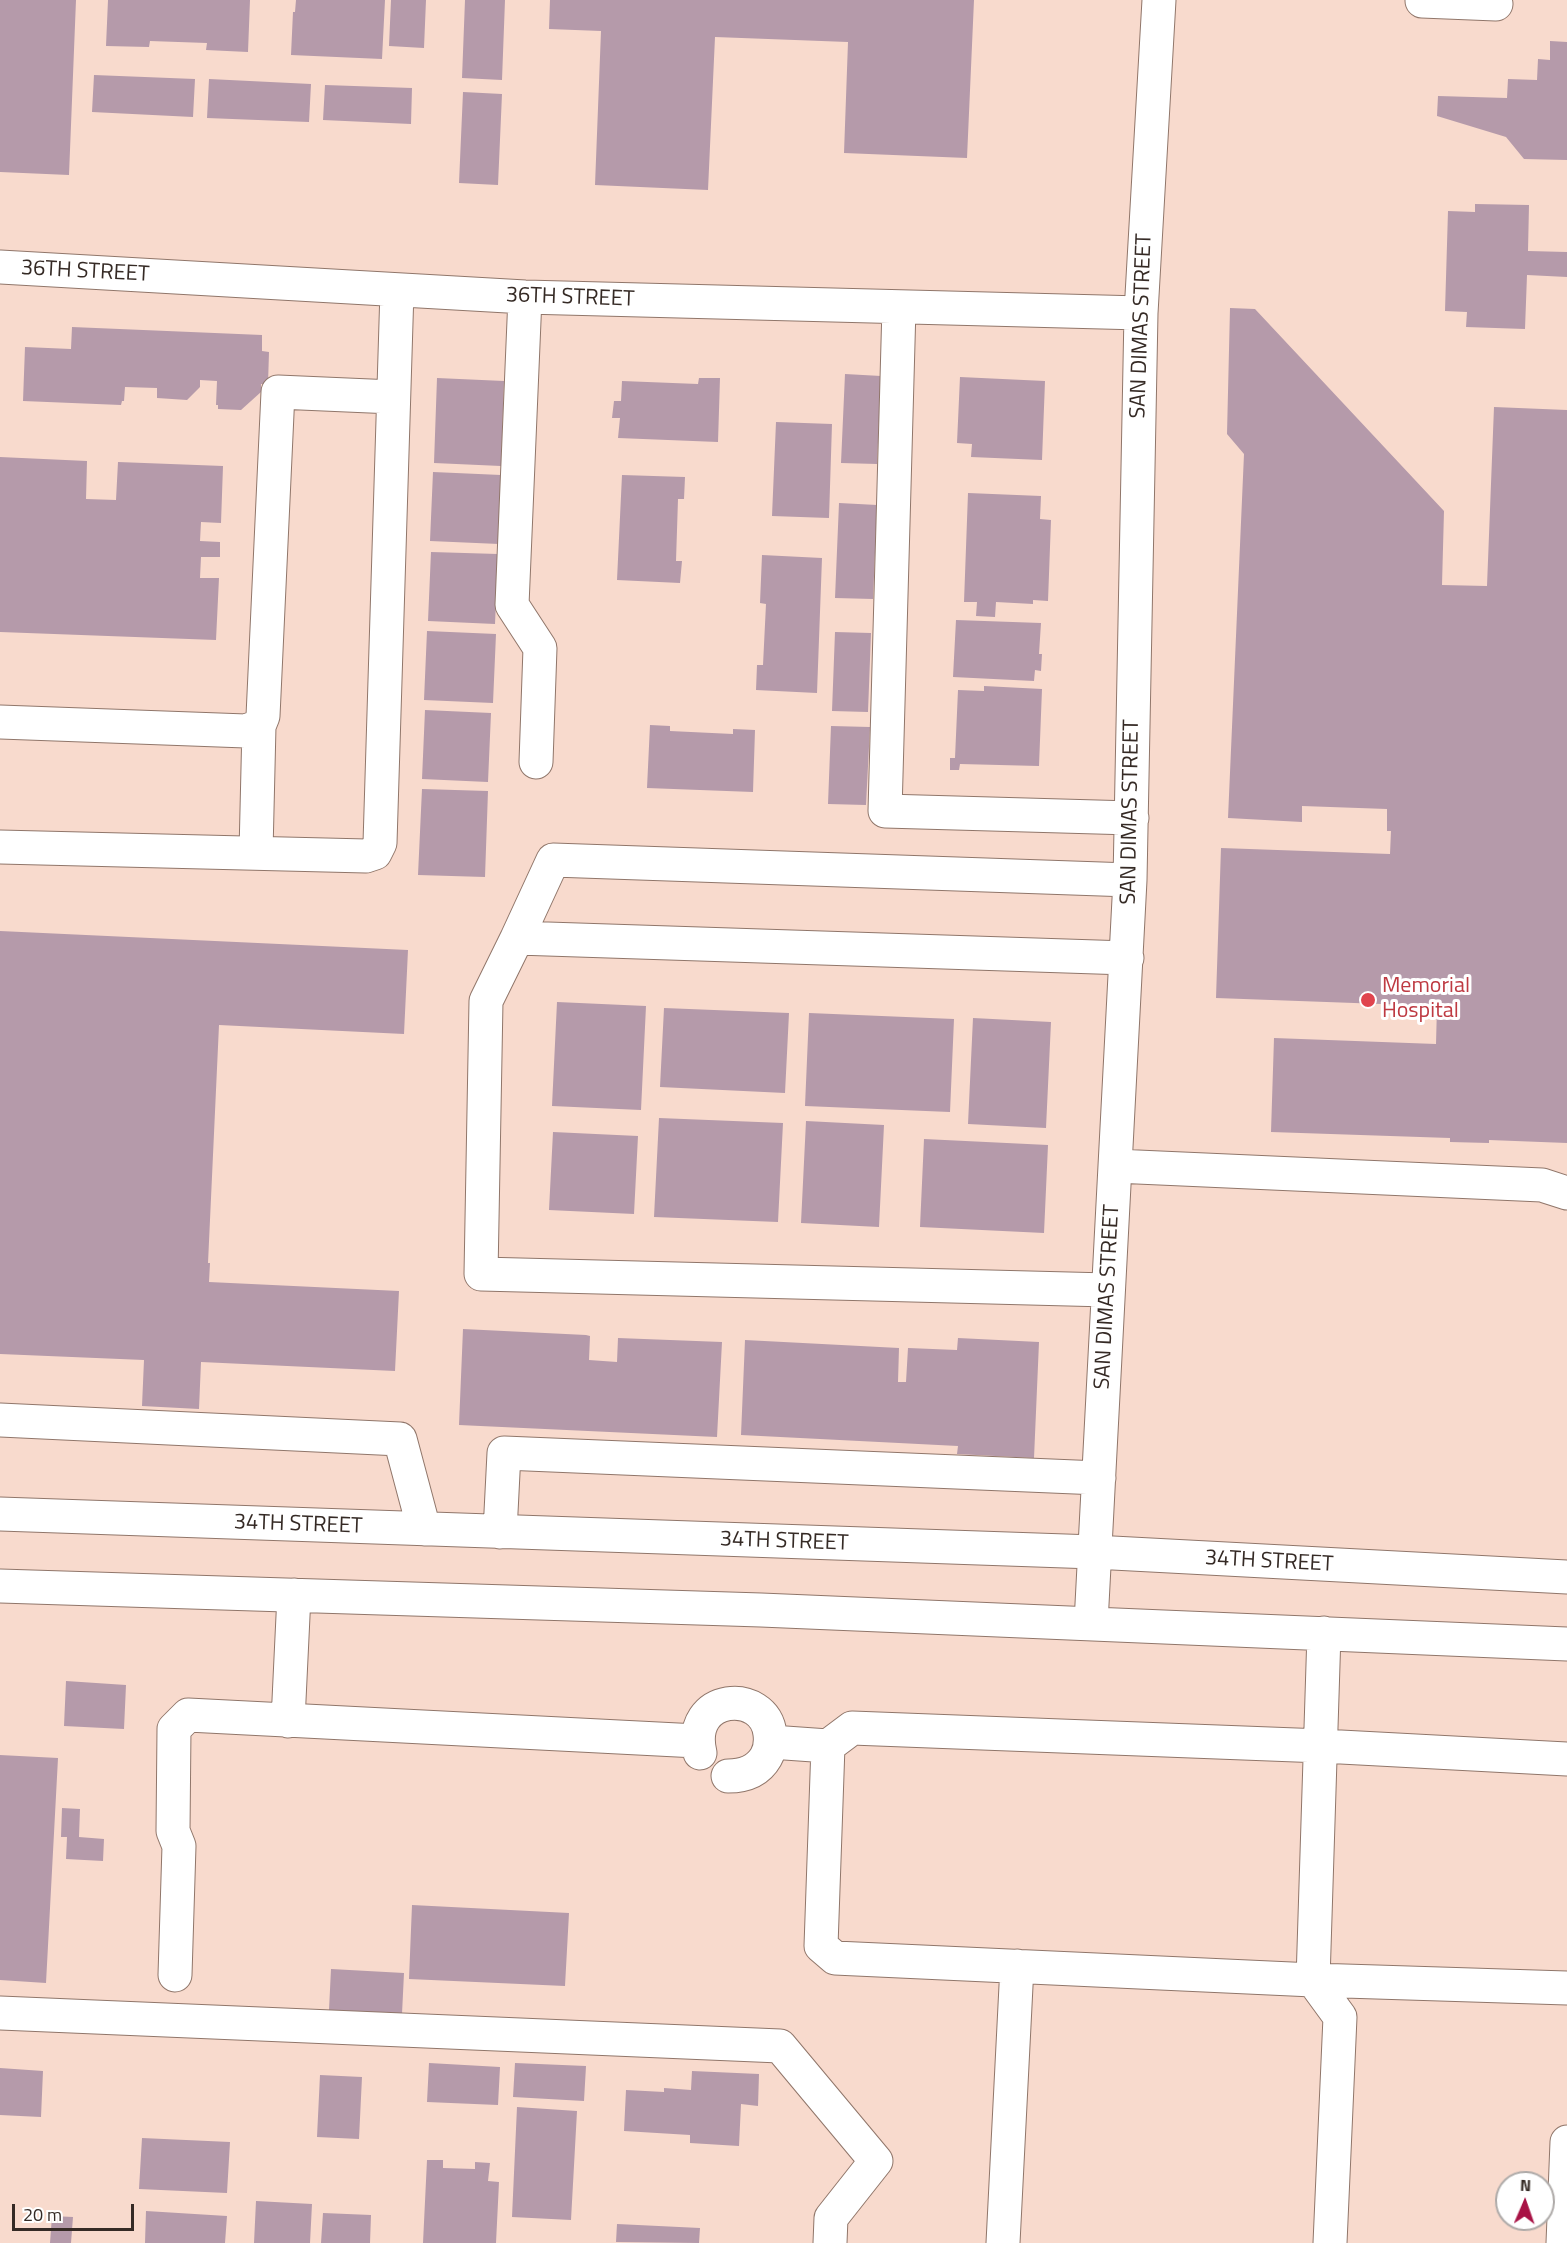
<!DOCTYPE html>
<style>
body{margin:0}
#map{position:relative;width:1567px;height:2243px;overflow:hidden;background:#f8dacd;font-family:"Titillium Web",sans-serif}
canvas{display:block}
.north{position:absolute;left:1495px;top:2171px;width:60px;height:60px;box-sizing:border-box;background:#fff;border:2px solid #aeaaa8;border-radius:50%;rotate:2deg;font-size:16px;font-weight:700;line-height:24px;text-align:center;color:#352a25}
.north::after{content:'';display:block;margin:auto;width:21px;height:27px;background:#a81245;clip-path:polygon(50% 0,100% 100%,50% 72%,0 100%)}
.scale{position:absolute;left:12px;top:2204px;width:122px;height:27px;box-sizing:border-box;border:3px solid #352a25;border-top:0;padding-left:8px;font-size:18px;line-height:21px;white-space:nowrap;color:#352a25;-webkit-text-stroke:4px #fff;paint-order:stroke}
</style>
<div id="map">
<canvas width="1567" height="2243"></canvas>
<div class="north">N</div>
<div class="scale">20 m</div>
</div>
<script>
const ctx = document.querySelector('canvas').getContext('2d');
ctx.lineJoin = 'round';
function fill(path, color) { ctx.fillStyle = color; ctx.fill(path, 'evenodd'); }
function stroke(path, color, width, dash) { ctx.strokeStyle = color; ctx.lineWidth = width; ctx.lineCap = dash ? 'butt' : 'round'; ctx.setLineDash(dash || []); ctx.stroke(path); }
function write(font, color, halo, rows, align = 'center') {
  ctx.font = font + ' "Titillium Web",sans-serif'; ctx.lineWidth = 6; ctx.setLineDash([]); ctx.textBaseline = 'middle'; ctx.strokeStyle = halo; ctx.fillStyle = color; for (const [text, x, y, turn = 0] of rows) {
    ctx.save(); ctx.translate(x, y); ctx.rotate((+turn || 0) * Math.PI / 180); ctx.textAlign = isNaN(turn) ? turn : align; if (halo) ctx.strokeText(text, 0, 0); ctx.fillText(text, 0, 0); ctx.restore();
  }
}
fill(new Path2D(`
 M0,0H76L69,175L0,172Z
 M108,0H250L248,52L206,50L207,43L150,41L149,47L106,46Z
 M296,0H385L382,59L291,55L293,12H295Z
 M391,0H426L424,48L389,46Z
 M465,0H505L502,80L462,78Z
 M550,0H974L967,158L844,153L848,42L715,37L708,190L595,185L601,31L549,29Z
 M1550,41L1567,42V160L1524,159L1506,137L1437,116L1438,96L1507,98L1508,79L1537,80L1538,59L1550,60Z
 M94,75L195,79L193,117L92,112Z
 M209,79L311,84L309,122L207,118Z
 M325,85L412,88L411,124L323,120Z
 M463,92L502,94L498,185L459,183Z
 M1475,204L1529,205L1528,251L1567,252V277L1527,275L1525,329L1466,327L1467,312L1445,311L1448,211L1475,212Z
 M1230,308L1255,309L1444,511L1442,585L1487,586L1494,407L1567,410V1143L1489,1140V1143L1450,1142V1138L1271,1132L1274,1038L1436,1044L1437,1006L1216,998L1221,848L1390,854L1391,831H1387V809L1302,806V822L1228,818L1244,454L1227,434Z
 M72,327L262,335V351L269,352L268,384H261V392L241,410L218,409V405H216L217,381L200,380V387L187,400L157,398V388L125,387L124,401H122L121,405L23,401L25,347L71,349Z
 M845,374L881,376L877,464L841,463Z
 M960,377L1045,381L1042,460L971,457L972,444L957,443Z
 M437,378L504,381L501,466L434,463Z
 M699,378H720L718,442L618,438L620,418H612L614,401H621L622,381L698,384Z
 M776,422L832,424L829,518L772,516Z
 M0,457L87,461L86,499L116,500L118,462L223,466L221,523L201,522L200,541L220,542V557H201L200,578H219L216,640L0,632Z
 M433,472L501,475L499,544L430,541Z
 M622,475L685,477L684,499H678L676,561H682L680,583L617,580Z
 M968,493L1041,496L1040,519L1051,520L1048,601L1033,600V604L996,602L995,617L976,616L977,602H964Z
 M839,503L877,505L873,599L835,598Z
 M431,552L498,554L495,624L428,621Z
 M762,555L822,558L817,693L756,690L757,665H763L766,604L760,603Z
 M956,620L1041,623L1039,654H1042L1041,671L1035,670L1034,681L953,677Z
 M427,631L496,634L493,703L424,700Z
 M835,632L871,633L868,712L832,711Z
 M984,686L1042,689L1039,766L960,764L959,770H950V758H955L958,690L984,691Z
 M425,710L491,713L488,782L422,779Z
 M650,725L670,726V731L733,734V729L755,730L753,792L647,788Z
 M831,726L870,727L866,805L828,804Z
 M422,789L488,791L485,877L418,875Z
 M0,931L408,950L404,1034L219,1025L208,1263H210L209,1282L399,1291L395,1371L201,1362L199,1409L142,1406L144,1360L0,1354Z
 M557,1002L646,1006L641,1110L552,1106Z
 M664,1008L789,1013L785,1093L660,1087Z
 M809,1013L954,1019L950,1112L805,1106Z
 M973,1018L1051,1022L1046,1128L968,1124Z
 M659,1118L783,1123L778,1222L654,1217Z
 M806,1121L884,1125L879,1227L801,1223Z
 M553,1132L638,1136L634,1214L549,1210Z
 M924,1139L1048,1145L1044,1233L920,1227Z
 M463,1329L586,1335L590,1336L589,1360L617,1362L618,1338L722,1342L717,1437L459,1425Z
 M958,1338L1039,1342L1034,1458L957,1454L958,1446L741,1435L745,1340L899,1348L898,1382H906L908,1348L957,1350Z
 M66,1681L126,1685L124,1729L64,1726Z
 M0,1755L58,1758L46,1983L0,1980Z
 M62,1808L80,1809L79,1837L104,1839L103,1861L66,1859L67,1837H61Z
 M412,1905L569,1913L565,1986L409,1979Z
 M331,1969L404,1973L402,2014L329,2010Z
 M429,2063L500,2067L498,2105L427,2102Z
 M515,2063L586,2066L584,2101L513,2097Z
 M0,2068L43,2071L41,2117L0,2115Z
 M692,2071L759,2074L758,2106L741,2104L739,2146L690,2143V2135L624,2131L626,2090L664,2092V2088L691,2090Z
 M320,2075L362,2077L359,2139L317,2137Z
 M517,2107L577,2111L571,2220L512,2217Z
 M142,2138L230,2142L227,2193L139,2189Z
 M427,2160H443V2168L475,2169V2162L490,2163L488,2181L499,2182L496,2243H423Z
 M256,2201L312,2204L310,2243H254Z
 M146,2211L227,2216L225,2243H145Z
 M323,2213L371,2215L370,2243H321Z
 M52,2216L73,2217L71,2243H50Z
 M617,2224L700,2228L699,2243L616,2242Z`), '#b59aaa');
const minor = new Path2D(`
 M1422,1L1496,4
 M0,267L525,297L1141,313
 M525,297L512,605L540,648L536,762
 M899,307L885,811L1132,818
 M0,722L246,731L259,726L263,716L278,392L393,397
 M0,847L366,856L375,853L380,843L397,290
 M256,852L259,726
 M517,938L553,860L1130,880
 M1115,1166L1542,1185L1567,1193
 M1108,1290L481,1274L486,1001L517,938L1127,958
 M0,1420L400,1439L424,1529
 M0,1514L1094,1552L1567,1577
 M500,1532L504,1453L1099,1478
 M0,1586L761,1610L1567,1644
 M1091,1623L1130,880L1141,313L1159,0
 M1324,1633L1313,1980L1340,2017L1330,2243
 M288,1721L294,1595
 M771,1742L828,1746L821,1946L835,1958L1313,1980L1567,1988
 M828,1746L852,1728L1322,1746L1567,1759
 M700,1753C686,1693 765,1688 770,1734C771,1742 770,1750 766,1757C758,1771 744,1776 728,1776
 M175,1975L179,1846L173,1831L174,1729L188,1715L697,1741
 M0,2013L780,2046L876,2161L831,2218L830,2243
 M1003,2243L1017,1966
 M1563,2243L1567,2142`);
stroke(minor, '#90766a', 35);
stroke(minor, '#fff', 33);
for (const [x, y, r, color] of [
 [1368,1000,8,"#e0444e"]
]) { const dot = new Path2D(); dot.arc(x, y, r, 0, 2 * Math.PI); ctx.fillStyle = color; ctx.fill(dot); stroke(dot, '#fff', 2); }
write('22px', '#352a25', '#fff', [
 ["36TH STREET",85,272,3],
 ["36TH STREET",570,298,2],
 ["SAN DIMAS STREET",1142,326,-88],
 ["SAN DIMAS STREET",1131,812,-89],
 ["SAN DIMAS STREET",1108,1297,-87],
 ["34TH STREET",298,1525,2],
 ["34TH STREET",784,1542,2],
 ["34TH STREET",1269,1562,3]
]);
write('22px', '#be3a42', '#fff', [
 ["Memorial",1382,987],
 ["Hospital",1382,1012]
], 'left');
</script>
